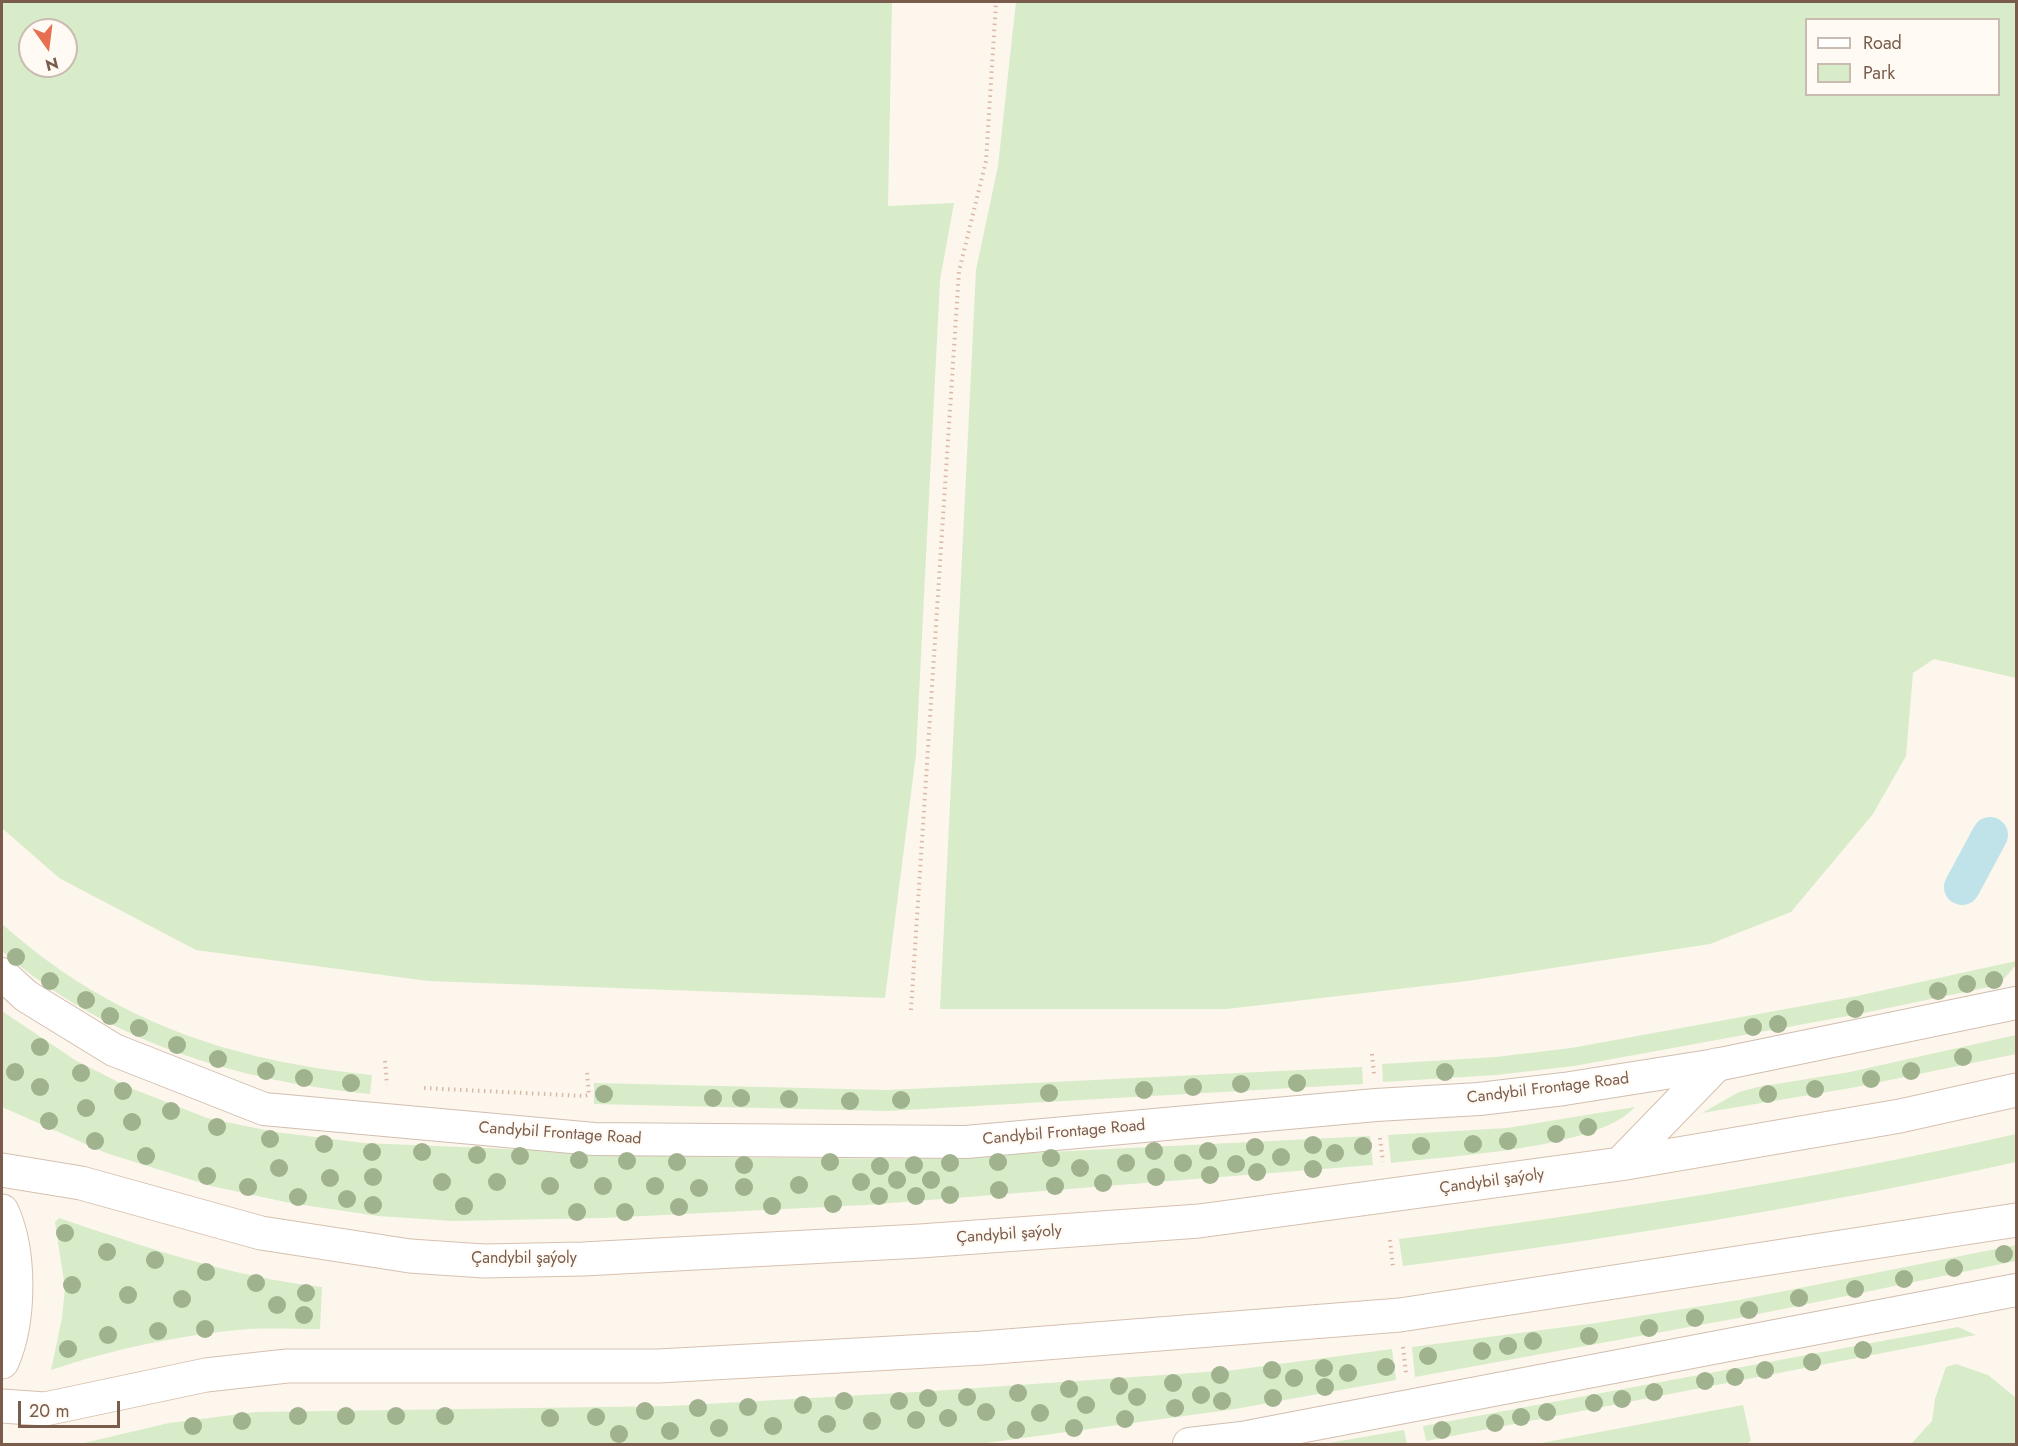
<!DOCTYPE html>
<meta charset="utf-8">
<style>
body{margin:0}
#map{position:relative;width:2018px;height:1446px;overflow:hidden;background:#fdf6ec;font-family:Jost,sans-serif}
canvas{display:block}
.frame{position:absolute;inset:0;border:3px solid #7a5c4d;pointer-events:none}
.legend{position:absolute;left:1805px;top:18px;width:195px;height:78px;box-sizing:border-box;background:#fffaf3;border:2px solid #cabbb1;margin:0;padding:8px 10px;list-style:none;font-size:18px;color:#7a5c4d}
.legend li{display:flex;align-items:center;gap:12px;height:30px}
.legend b{width:30px;border:2px solid #cabbb1}
.north{position:absolute;left:18px;top:18px;width:60px;height:60px;box-sizing:border-box;background:#fffaf3;border:2px solid #cabbb1;border-radius:50%;rotate:166deg;font-size:16px;font-weight:700;line-height:24px;text-align:center;color:#7a5c4d}
.north::after{content:'';display:block;margin:auto;width:21px;height:27px;background:#e76f51;clip-path:polygon(50% 0,100% 100%,50% 72%,0 100%)}
.scale{position:absolute;left:18px;top:1401px;width:102px;height:27px;box-sizing:border-box;border:3px solid #7a5c4d;border-top:0;padding-left:8px;font-size:18px;line-height:21px;white-space:nowrap;color:#7a5c4d;-webkit-text-stroke:4px #fffaf3;paint-order:stroke}
</style>
<div id="map">
<canvas width="2018" height="1446"></canvas>
<div class="frame"></div>
<ul class="legend">
<li><b style="height:8px;background:#fff"></b>Road</li>
<li><b style="height:16px;background:#d8ecc9"></b>Park</li>
</ul>
<div class="north">N</div>
<div class="scale">20 m</div>
</div>
<script>
const ctx = document.querySelector('canvas').getContext('2d');
ctx.lineJoin = 'round';
function fill(path, color) { ctx.fillStyle = color; ctx.fill(path, 'evenodd'); }
function stroke(path, color, width, dash) { ctx.strokeStyle = color; ctx.lineWidth = width; ctx.lineCap = dash ? 'butt' : 'round'; ctx.setLineDash(dash || []); ctx.stroke(path); }
function write(font, color, halo, rows, align = 'center') {
  ctx.font = font + ' Jost,sans-serif'; ctx.lineWidth = 4.5; ctx.setLineDash([]); ctx.textBaseline = 'middle'; ctx.strokeStyle = halo; ctx.fillStyle = color; for (const [text, x, y, turn = 0] of rows) {
    ctx.save(); ctx.translate(x, y); ctx.rotate((+turn || 0) * Math.PI / 180); ctx.textAlign = isNaN(turn) ? turn : align; if (halo) ctx.strokeText(text, 0, 0); ctx.fillText(text, 0, 0); ctx.restore();
  }
}
fill(new Path2D(`
 M2,2H892L888,206L954,203L940,280L916,754L885,998L428,981L196,950L59,878L2,828ZM30,30H66V66H30Z
 M1016,2H2016V678L1934,659L1913,673L1906,756L1873,814L1791,912L1710,944L1467,981L1227,1009H940L976,270L998,166ZM1806,20H1998V94H1806Z
 M2,924C110,1020 229,1061 372,1075L370,1094C236,1081 105,1041 2,951Z
 M2016,961V965L2002,981L1989,987L1859,1014L1574,1066L1496,1075L1383,1082L1382,1064L1496,1057L1571,1048L1857,996Z
 M2,1011L75,1060L128,1087L207,1118L275,1132L364,1143L702,1157L909,1159L1370,1136L1373,1165L866,1205L603,1218L453,1221L378,1216L290,1203L211,1186L106,1153L2,1107Z
 M2016,1035V1054L1851,1088L1702,1113L1739,1092L1758,1087L1850,1072Z
 M1362,1067L1363,1084L888,1111L594,1104V1083L888,1090Z
 M1635,1107C1598,1149 1448,1156 1391,1163L1388,1135L1507,1128Z
 M2016,1134V1162C1814,1207 1609,1239 1403,1266L1399,1239C1607,1212 1813,1180 2016,1134Z
 M59,1218C145,1247 232,1277 322,1287L320,1329C297,1329 273,1328 250,1329C184,1334 113,1349 51,1370L62,1318L65,1288L55,1222Z
 M2016,1245V1261L1744,1317L1415,1377L1412,1347L1596,1323L1739,1300Z
 M1958,1327L1976,1335L1426,1441L1423,1426Z
 M1392,1349L1396,1380L1235,1409L979,1444H80L169,1423L256,1412L671,1406L933,1391L1234,1370Z
 M1956,1364L1988,1375L2015,1397L2016,1444H1911L1932,1421L1935,1399L1946,1367Z
 M1743,1405L1751,1441L1746,1444H1536Z
 M1404,1430L1407,1444H1323Z`), '#d8ecc9');
stroke(new Path2D(`
 M1962,887L1990,835`), '#bfe3e8', 36);
const street = new Path2D(`
 M2,974L26,996L114,1050L264,1109L594,1139L966,1142L1376,1105L1479,1099L1564,1089L1716,1065L2016,1003
 M1189,1444L1242,1438L2016,1290`);
const secondary = new Path2D(`
 M1620,1164L1716,1065
 M2,1170L81,1183L261,1233L410,1256L484,1261L583,1259L920,1241L1199,1221L1620,1164L1900,1116L2016,1090
 M2,1211C21,1252 20,1322 2,1362
 M2,1406L45,1409L206,1375L287,1366H659L982,1348L1400,1315L2016,1220`);
stroke(street, '#d1beb0', 34);
stroke(secondary, '#d6c0b0', 35);
stroke(new Path2D(`
 M911,1010L959,271L986,161L996,2
 M1372,1054L1374,1074
 M385,1061L387,1085
 M424,1088L584,1096L589,1095L587,1072
 M1380,1138L1383,1162
 M1390,1240L1393,1267
 M1403,1347L1406,1373`), '#d9b8a5', 4, [1.5, 4.5]);
stroke(street, '#fff', 32);
stroke(secondary, '#fff', 33);
ctx.fillStyle = '#a0b28e';
for (const [x, y] of [
 [16,957],
 [1994,980],
 [50,981],
 [1967,984],
 [1938,991],
 [86,1000],
 [1855,1009],
 [110,1016],
 [1778,1024],
 [1753,1027],
 [139,1028],
 [177,1045],
 [40,1047],
 [1963,1057],
 [218,1059],
 [266,1071],
 [1911,1071],
 [15,1072],
 [1445,1072],
 [81,1073],
 [304,1078],
 [1871,1079],
 [351,1083],
 [1297,1083],
 [1241,1084],
 [40,1087],
 [1193,1087],
 [1815,1089],
 [1144,1090],
 [123,1091],
 [1049,1093],
 [604,1094],
 [1768,1094],
 [713,1098],
 [741,1098],
 [789,1099],
 [901,1100],
 [850,1101],
 [86,1108],
 [171,1111],
 [49,1121],
 [132,1122],
 [217,1127],
 [1588,1127],
 [1556,1134],
 [270,1139],
 [95,1141],
 [1508,1141],
 [324,1144],
 [1473,1144],
 [1313,1145],
 [1363,1146],
 [1421,1146],
 [1255,1147],
 [1154,1151],
 [1208,1151],
 [372,1152],
 [422,1152],
 [1335,1153],
 [477,1155],
 [146,1156],
 [520,1156],
 [1281,1157],
 [1051,1158],
 [579,1160],
 [627,1161],
 [677,1162],
 [830,1162],
 [998,1162],
 [950,1163],
 [1126,1163],
 [1183,1163],
 [1236,1164],
 [744,1165],
 [914,1165],
 [880,1166],
 [279,1168],
 [1080,1168],
 [1313,1169],
 [1257,1172],
 [1210,1175],
 [207,1176],
 [373,1177],
 [1156,1177],
 [330,1178],
 [897,1180],
 [931,1180],
 [442,1182],
 [497,1182],
 [861,1182],
 [1103,1183],
 [799,1185],
 [550,1186],
 [603,1186],
 [655,1186],
 [1055,1186],
 [248,1187],
 [744,1187],
 [699,1188],
 [999,1190],
 [950,1195],
 [879,1196],
 [916,1196],
 [298,1197],
 [347,1199],
 [833,1204],
 [373,1205],
 [464,1206],
 [772,1206],
 [679,1207],
 [577,1212],
 [625,1212],
 [65,1233],
 [107,1252],
 [2004,1254],
 [155,1260],
 [1954,1268],
 [206,1272],
 [1904,1279],
 [256,1283],
 [72,1285],
 [1855,1289],
 [306,1293],
 [128,1295],
 [1799,1298],
 [182,1299],
 [277,1305],
 [1749,1310],
 [304,1315],
 [1695,1318],
 [1649,1328],
 [205,1329],
 [158,1331],
 [108,1335],
 [1589,1336],
 [1533,1341],
 [1508,1346],
 [68,1349],
 [1863,1350],
 [1482,1351],
 [1428,1356],
 [1812,1362],
 [1386,1367],
 [1324,1368],
 [1272,1370],
 [1765,1370],
 [1348,1373],
 [1220,1375],
 [1735,1377],
 [1294,1378],
 [1705,1381],
 [1173,1383],
 [1119,1386],
 [1325,1387],
 [1069,1389],
 [1654,1392],
 [1018,1393],
 [1201,1395],
 [967,1397],
 [1137,1397],
 [928,1398],
 [1273,1398],
 [1622,1399],
 [844,1401],
 [899,1401],
 [1222,1401],
 [1594,1403],
 [803,1405],
 [1086,1405],
 [748,1407],
 [698,1408],
 [1175,1408],
 [645,1411],
 [986,1412],
 [1547,1412],
 [1040,1413],
 [298,1416],
 [346,1416],
 [396,1416],
 [445,1416],
 [596,1417],
 [1521,1417],
 [550,1418],
 [948,1418],
 [1125,1419],
 [916,1420],
 [242,1421],
 [872,1421],
 [1495,1423],
 [827,1424],
 [193,1426],
 [773,1426],
 [719,1428],
 [1074,1428],
 [1016,1430],
 [1442,1430],
 [670,1431],
 [619,1434]
]) { ctx.beginPath(); ctx.arc(x, y, 9, 0, 2 * Math.PI); ctx.fill(); }
write('16px', '#7a5c4d', '#fffaf3', [
 ["Candybil Frontage Road",1548,1089,-7],
 ["Candybil Frontage Road",1064,1133,-5],
 ["Candybil Frontage Road",560,1134,4],
 ["Çandybil şaýoly",1492,1182,-8],
 ["Çandybil şaýoly",1009,1235,-4],
 ["Çandybil şaýoly",524,1259]
]);
</script>
